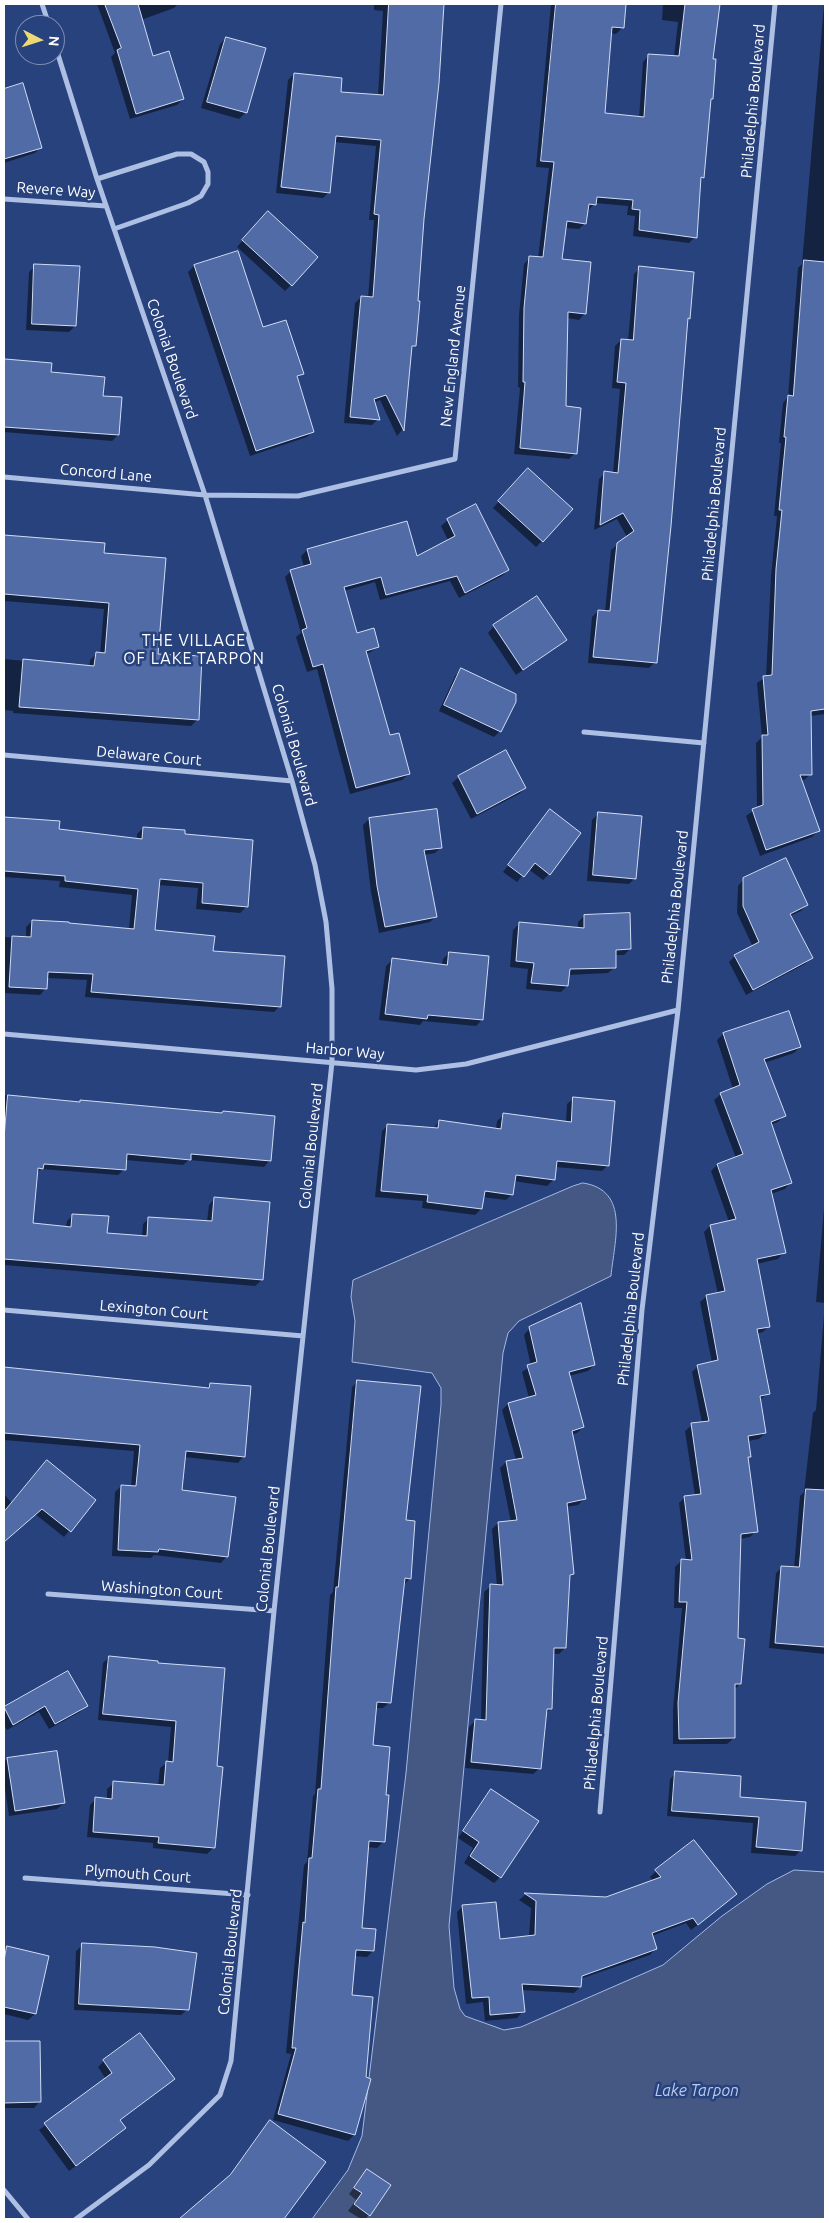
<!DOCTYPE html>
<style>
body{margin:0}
#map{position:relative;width:829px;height:2223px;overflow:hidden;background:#28427d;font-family:Ubuntu,sans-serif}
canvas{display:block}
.frame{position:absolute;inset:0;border:5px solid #fff;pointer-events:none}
.north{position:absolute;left:15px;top:15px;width:50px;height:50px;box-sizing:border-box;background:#28427d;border:1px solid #7e8eb1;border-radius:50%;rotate:95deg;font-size:14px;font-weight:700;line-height:20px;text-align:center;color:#fff}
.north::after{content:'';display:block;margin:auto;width:18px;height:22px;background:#ecd975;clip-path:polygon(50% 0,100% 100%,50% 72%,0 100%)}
</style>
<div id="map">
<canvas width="829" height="2223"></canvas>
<div class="frame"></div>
<div class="north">N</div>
</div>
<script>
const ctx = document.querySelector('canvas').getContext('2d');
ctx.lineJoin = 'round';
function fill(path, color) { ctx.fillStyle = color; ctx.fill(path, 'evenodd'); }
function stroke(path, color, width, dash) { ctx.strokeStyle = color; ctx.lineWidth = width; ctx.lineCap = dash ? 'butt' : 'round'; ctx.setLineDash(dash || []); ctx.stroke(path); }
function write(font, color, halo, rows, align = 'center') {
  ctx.font = font + ' Ubuntu,sans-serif'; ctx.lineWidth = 5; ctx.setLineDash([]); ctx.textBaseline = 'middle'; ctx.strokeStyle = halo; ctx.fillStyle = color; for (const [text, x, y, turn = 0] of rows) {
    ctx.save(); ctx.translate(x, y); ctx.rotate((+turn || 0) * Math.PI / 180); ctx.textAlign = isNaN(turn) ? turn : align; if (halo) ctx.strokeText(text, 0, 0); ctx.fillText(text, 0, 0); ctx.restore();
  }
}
const water = new Path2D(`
 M583,1183C631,1190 614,1242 611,1276L519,1321L508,1333L503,1353L449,1926L454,1988L460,2009L465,2016L504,2030L521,2027L663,1965L722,1916L767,1884L794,1870L825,1872V2219H312L348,2170L362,2136L406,1773L441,1405V1388L432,1373L352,1362L355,1321L351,1297L353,1280L573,1186Z`);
fill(water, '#455883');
stroke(water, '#a3b9e5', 1);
fill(new Path2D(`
 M97,4H178L174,8L141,20L153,57L183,99L177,105L130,119L111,57L115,53Z
 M374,4H444L423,219L414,346L410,350L402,430L397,436L380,400L374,403L378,419L372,425L344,423L355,303L361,297L368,298L374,220H369L376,146L334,142L329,192L323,198L276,193L288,80L294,74L340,93L378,96L383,11L374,10Z
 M551,4H625L622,28L616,34L610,33L603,114L639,118L643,62L649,55L674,57L678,22L662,20L663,4H719L712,60V98L710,101L703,177L699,181L695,237L689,243L633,236L635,216L627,215L628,206L595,203L589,210H587L585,223L579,229L565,228L560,260L585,313L579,320L567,318L565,407L575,453L569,459L514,454L520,388L518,387L519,315L524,264L530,258H538L549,168L536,167Z
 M824,4L825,714L810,716L811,774L804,780H800L819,830L812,837L760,856L746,816L757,808L756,743L762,737L757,683L766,677L771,576L777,516H774L781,443H779L783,403L788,397L798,268L802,264Z
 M226,38L246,112L239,119L201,108L220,44Z
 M22,85L41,147L35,153L4,163V90Z
 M262,219L291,285L285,291L237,247Z
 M35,266L75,326L69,332L26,330L29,272Z
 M194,266L262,329L302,373L296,379L313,431L307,437L250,456L188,272Z
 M640,268L689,318L687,320L655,662L649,668L588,663L592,617L598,611L605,612L611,550L627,537L617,519L594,530L599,479L605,473H613L620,389L612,388L615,346L621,340L628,341L634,274Z
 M4,360L50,364V373L102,397L121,398L118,435L112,441L4,432Z
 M522,476L542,541L536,547L493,508Z
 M476,506L508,570L502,576L459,598L450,581L380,600L375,582L344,591L356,635L378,646L371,652L365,654L389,737L409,774L402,780L350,794L317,669L307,672L296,637L301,633L285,577L291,571L304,567L301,556L307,550L406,523L416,558L448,540L441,526L448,520Z
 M4,536L103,544L102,554L157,656L197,720L191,726L13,713V711L4,710V659L89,667L90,660L96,654H100L104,609L4,601Z
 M494,626L565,640L516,675L488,633Z
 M461,670L517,696L500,731L494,737L439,711L455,676Z
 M506,752L525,788L519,794L471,819L452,783L459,777Z
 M550,811L549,874L543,880L528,869L517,882L503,872Z
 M599,813L635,878L629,884L587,881L592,820Z
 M4,818L59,822L58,830L137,839V834L143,828L184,835L252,841L246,907L240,913L196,909L198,888L158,885L154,931L212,952L280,1006L274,1012L85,997L87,980L47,978L46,988L40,995L4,993V937L26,938V927L32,921L129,930L132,895L59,887L60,881L4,877Z
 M369,819L441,847L435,853L424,855L436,916L430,922L379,933L371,892L363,825Z
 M744,879L807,905L801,911L790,916L812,957L805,964L746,995L729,962L735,956L753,947L737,913L738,886Z
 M584,916L630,949L624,955H615V967L608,973L568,975L567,986L561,992L526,989L528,969L510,967L513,930L520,923L578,929V922Z
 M449,953L482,1020L476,1026L423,1021L420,1025L379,1020L386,966L392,960L442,966L443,959Z
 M723,1034L800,1047L794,1053L764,1063L784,1116L778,1122L770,1125L791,1182L785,1189L771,1194L784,1252L778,1259L757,1264L769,1326L763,1332L756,1334L768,1393L760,1400L765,1433L759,1439L748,1441L750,1456L747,1459L756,1531L750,1537L740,1539L737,1640L740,1684L734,1690V1738L727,1744H673V1710L682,1608H674L675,1567L681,1561H686L679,1503L685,1497L695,1496L685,1431L692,1425L702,1423L692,1372L698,1366L712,1363L700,1302L707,1296L718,1294L704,1232L710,1226L729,1222L711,1171L717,1165L736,1158L714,1100L721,1094L733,1089L717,1040Z
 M4,1095L79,1103L81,1101L270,1160L264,1167L189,1160L183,1165L125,1160V1169L118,1175L41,1169L36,1174L32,1224L66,1227L67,1221L73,1215L106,1234L142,1237L143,1224L149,1218L207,1222L209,1205L215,1198L262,1280L255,1286L4,1265Z
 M574,1098L608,1165L602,1171L555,1167L554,1179L547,1186L513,1181L512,1194L506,1200L482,1197L481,1209L475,1215L422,1208L423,1201L375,1197L382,1131L388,1125L433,1129L439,1121L496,1129L497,1121L504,1115L566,1123L567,1104Z
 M825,1196V1654L769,1648L776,1573L782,1567L794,1568L800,1496L804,1492L813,1413L816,1410L825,1303L816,1302Z
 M530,1328L594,1365L588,1371L569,1376L583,1427L577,1433L571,1435L584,1499L578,1505L566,1507L573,1574L568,1578L565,1648L559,1654H553L551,1708L545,1715L540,1768L533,1774L465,1768L469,1727L475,1721H481L484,1592L491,1586H497L492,1529L498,1523L511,1522L500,1468L506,1462L516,1460L502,1410L508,1404L529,1398L522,1372L531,1366L524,1335Z
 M4,1367L205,1389L210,1384L244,1456L238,1463L184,1457L181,1491L227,1556L221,1563L154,1555L151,1558L112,1556L115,1492L121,1486L131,1487L134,1451L4,1440Z
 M358,1381L404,1522L410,1578L404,1585L390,1702L383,1708H375L372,1746L384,1796V1841L377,1848L367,1847L360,1929L373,1951L367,1957L354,1956L351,1996L354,2135L348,2141L273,2120L291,2054L286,2053L304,1865L307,1862L313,1796L315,1794L330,1595L333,1592L352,1387Z
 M47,1462L94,1501L64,1537L35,1514L4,1541V1494L12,1503Z
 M109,1657L157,1662L216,1767L214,1847L207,1854L153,1848V1843L87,1837L90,1805L96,1799L107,1800V1789L114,1783L158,1786L160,1768L168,1762L171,1727L98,1720L103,1663Z
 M67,1673L86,1705L80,1712L49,1729L39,1712L7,1730L4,1725V1709Z
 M56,1752L64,1803L57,1809L9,1816L4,1782V1760Z
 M676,1773L739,1798L801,1850L795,1856L751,1853L753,1823L667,1816L670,1779Z
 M491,1791L500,1877L494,1883L464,1863L473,1848L458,1838Z
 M656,1871L729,1900L691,1930L686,1923L652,1936L656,1948L650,1955L580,1979V1987L574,1993L521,1990L523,2011L517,2018L485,2021L483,2002L466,2004L457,1912L463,1906L499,1940L529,1937L531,1908L519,1900L525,1895L607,1898L653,1881L650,1877Z
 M83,1945L188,2009L181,2015L74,2010L76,1951Z
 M7,1948L35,2014L28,2020L4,2014V1951Z
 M39,2042L40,2101L34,2108H4V2043Z
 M104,2061L173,2079L119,2121L125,2128L119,2134L69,2171L39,2130L106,2079L98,2067Z
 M264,2128L282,2210L272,2219H183L226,2180Z
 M368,2170L369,2215L365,2219H361L348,2211L356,2200L349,2194Z`), '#0007');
const building = new Path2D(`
 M105,4H138L153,56L169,51L184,99L136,114L117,50L121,48Z
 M389,4H444L439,83L424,219L418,301H420L416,346H412L404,431L386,395L374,399L380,420L350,417L361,296L373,297L379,215L374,214L381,140L336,136L330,193L281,187L294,73L342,78L341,92L383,95Z
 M556,4H626L624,28L612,27L605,113L644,117L648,54L679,56L685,4H720L713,59H716L713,99H711L704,178L701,177L697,238L639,230L640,210L632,209L633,200L597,197L596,205L589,204L586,224L567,221L562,259L591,262L586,314L568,312L566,406L581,408L577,454L520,448L525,382H523L524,308L529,256L543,257L554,162L541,161Z
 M226,37L266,48L247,113L207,102Z
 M23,83L42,148L4,159V89Z
 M268,211L318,257L292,286L242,240Z
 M238,251L263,327L286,320L304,374L297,376L314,432L256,451L194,265Z
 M804,260L825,262V709L811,711L812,775H800L820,831L766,850L752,809L763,805L762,735H768L763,676L772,675L776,569L782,510H779L786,437H784L788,395L793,396Z
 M34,264L80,266L76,326L32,324Z
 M639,266L694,272L690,319L688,318L671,526L657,663L593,657L598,610L610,611L617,543L634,531L623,513L600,525L604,471L618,473L626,383L617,382L621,339L633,340Z
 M5,359L52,363L51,372L105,377L103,396L122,397L119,435L4,427Z
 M528,468L573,509L543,542L498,501Z
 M476,504L509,570L465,593L457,576L386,595L381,577L344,587L357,633L374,628L379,647L366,651L390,735L399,733L410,774L356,788L323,664L313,667L302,630L307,628L290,570L311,564L307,549L407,521L417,556L455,536L447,519Z
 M4,535L105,543L104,553L166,558L158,654L202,656L199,720L19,707L23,659L94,666L96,652L105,653L109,603L4,594Z
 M537,596L567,640L523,670L493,625Z
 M461,668L516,694V702L501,732L444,705Z
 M506,750L526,788L477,814L458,776Z
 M437,809L442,848L424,850L437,917L385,927L377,886L369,818Z
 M550,809L581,833L550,875L535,863L524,877L508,865Z
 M598,812L642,816L636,879L593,875Z
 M4,817L60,821L59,829L142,839L143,827L185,830V834L253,840L248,907L202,903L203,883L160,879L155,930L215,936L213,951L285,956L281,1007L91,992L93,974L48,972L47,989L9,987L12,936L31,937L32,920L69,922V923L134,929L138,889L65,881V876L4,871Z
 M786,858L808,905L790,914L813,958L753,990L734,955L759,942L743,906V878Z
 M630,913L631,949L616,950V968L570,969L568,986L531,983L534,963L516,961L519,922L584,928V915Z
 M449,952L489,956L483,1020L428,1015L427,1019L385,1014L392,958L447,965Z
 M789,1011L801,1047L764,1059L786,1116L771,1122L792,1183L771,1190L786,1253L757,1259L770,1327L757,1329L770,1394L760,1396L766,1433L748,1436L751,1457H748L758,1532L741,1534L738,1638L745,1639L741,1684H735V1738L679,1739L678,1703L687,1602H679L681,1559L692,1560L684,1496L701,1494L691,1423L709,1421L697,1365L718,1360L706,1295L725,1291L710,1225L736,1219L717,1164L743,1154L720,1093L740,1085L723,1033Z
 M8,1095L80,1102V1100L222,1113L223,1111L275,1116L271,1161L191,1154V1160L127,1154L126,1170L44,1164L43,1169L38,1168L33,1223L71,1227L72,1214L109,1216L107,1233L147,1236L148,1217L212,1221L214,1197L270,1202L263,1280L4,1259V1138Z
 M573,1097L615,1101L609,1166L557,1161L555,1180L516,1175L513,1195L485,1191L482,1209L427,1202L428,1195L381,1191L387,1124L438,1128L439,1120L501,1129L503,1113L571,1122Z
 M581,1303L595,1365L569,1372L584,1427L572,1431L586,1499L567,1503L574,1574L570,1575L566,1648H554L552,1709H547L541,1769L471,1762L475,1719L486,1720L490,1584L503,1585L498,1522L517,1520L506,1461L523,1458L508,1403L536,1395L527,1365L537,1362L529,1327Z
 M4,1367L209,1388L210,1383L251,1386L245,1457L186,1451L182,1490L236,1497L228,1557L159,1549L158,1552L118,1550L121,1485L136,1486L140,1445L4,1433Z
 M357,1380L421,1386L406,1520L415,1521L411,1579L405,1578L391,1703L377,1702L373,1745L390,1747L386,1795H389L385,1842L369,1841L362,1928L376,1929L374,1951L356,1950L352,1995L373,1997L366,2077L371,2079L355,2135L278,2114L296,2048H292L299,1967L303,1922L305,1923L309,1858H312L318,1789H321L336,1587H338Z
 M47,1460L96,1500L71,1532L42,1509L4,1542V1512Z
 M806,1489L825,1490V1647L775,1643L781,1566L799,1567Z
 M109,1656L158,1661V1663L225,1668L217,1766L223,1767L215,1848L158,1843L159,1837L93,1832L95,1797L112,1799L113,1781L164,1785L166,1761L173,1762L176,1721L103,1714Z
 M68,1671L88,1706L55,1724L45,1706L13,1725L4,1707Z
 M57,1751L65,1803L15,1811L7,1758Z
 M675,1771L741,1776L740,1797L806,1802L802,1851L756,1847L759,1817L672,1811Z
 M491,1789L539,1821L501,1878L470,1856L479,1842L463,1831Z
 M694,1840L737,1894L698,1925L693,1918L652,1933L657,1949L582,1976L581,1987L522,1984L525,2012L490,2015L489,1997L472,1998L462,1905L496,1902L500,1939L535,1935L536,1901L524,1893L606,1897L661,1877L655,1870Z
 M82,1943L155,1947L197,1953L189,2010L79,2004Z
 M7,1946L49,1956L36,2014L4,2007V1961Z
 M140,2033L175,2079L120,2120L126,2128L76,2166L44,2123L112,2073L103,2060Z
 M4,2041H40L41,2102L4,2103Z
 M270,2120L326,2162L284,2219H179L230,2175Z
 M367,2169L391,2185L370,2216L354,2204L362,2193L354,2188Z`);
fill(building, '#516ba6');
stroke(building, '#d1dcf4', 1);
stroke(new Path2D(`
 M42,4L49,25
 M55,45L97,179L205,495L292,781L315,865L326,922L332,989V1062L274,1611L231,2061L220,2095L149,2165L76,2219
 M97,179L177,154H191L204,162L208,172V184L201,196L188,203L114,229
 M4,199L106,206
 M4,477L205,495L298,496L455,459L501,4
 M584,732L704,743
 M4,755L292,781
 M4,1034L416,1070L466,1064L678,1010
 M4,1310L303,1336
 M48,1594L274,1611
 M600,1812L642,1310L678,1010L775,4
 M25,1878L248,1895
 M4,2190L28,2219`), '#aebfe4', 5);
write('15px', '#fff', '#28427d', [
 ["Philadelphia Boulevard",753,101,-85],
 ["Revere Way",56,190,4],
 ["New England Avenue",453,356,-84],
 ["Colonial Boulevard",172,359,71],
 ["Concord Lane",106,473,5],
 ["Philadelphia Boulevard",714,504,-85],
 ["Colonial Boulevard",294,745,74],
 ["Delaware Court",149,756,5],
 ["Philadelphia Boulevard",675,907,-84],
 ["Harbor Way",345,1051,5],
 ["Colonial Boulevard",311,1146,-84],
 ["Philadelphia Boulevard",631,1309,-84],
 ["Lexington Court",154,1310,5],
 ["Colonial Boulevard",268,1549,-84],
 ["Washington Court",162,1590,4],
 ["Philadelphia Boulevard",596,1713,-85],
 ["Plymouth Court",138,1874,4],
 ["Colonial Boulevard",230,1952,-84]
]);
ctx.letterSpacing = '1px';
write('16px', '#fff', '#28427d', [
 ["THE VILLAGE",194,641],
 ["OF LAKE TARPON",194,659]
]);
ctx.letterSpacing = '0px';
write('italic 16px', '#b9caec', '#28427d', [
 ["Lake Tarpon",697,2091]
]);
</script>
